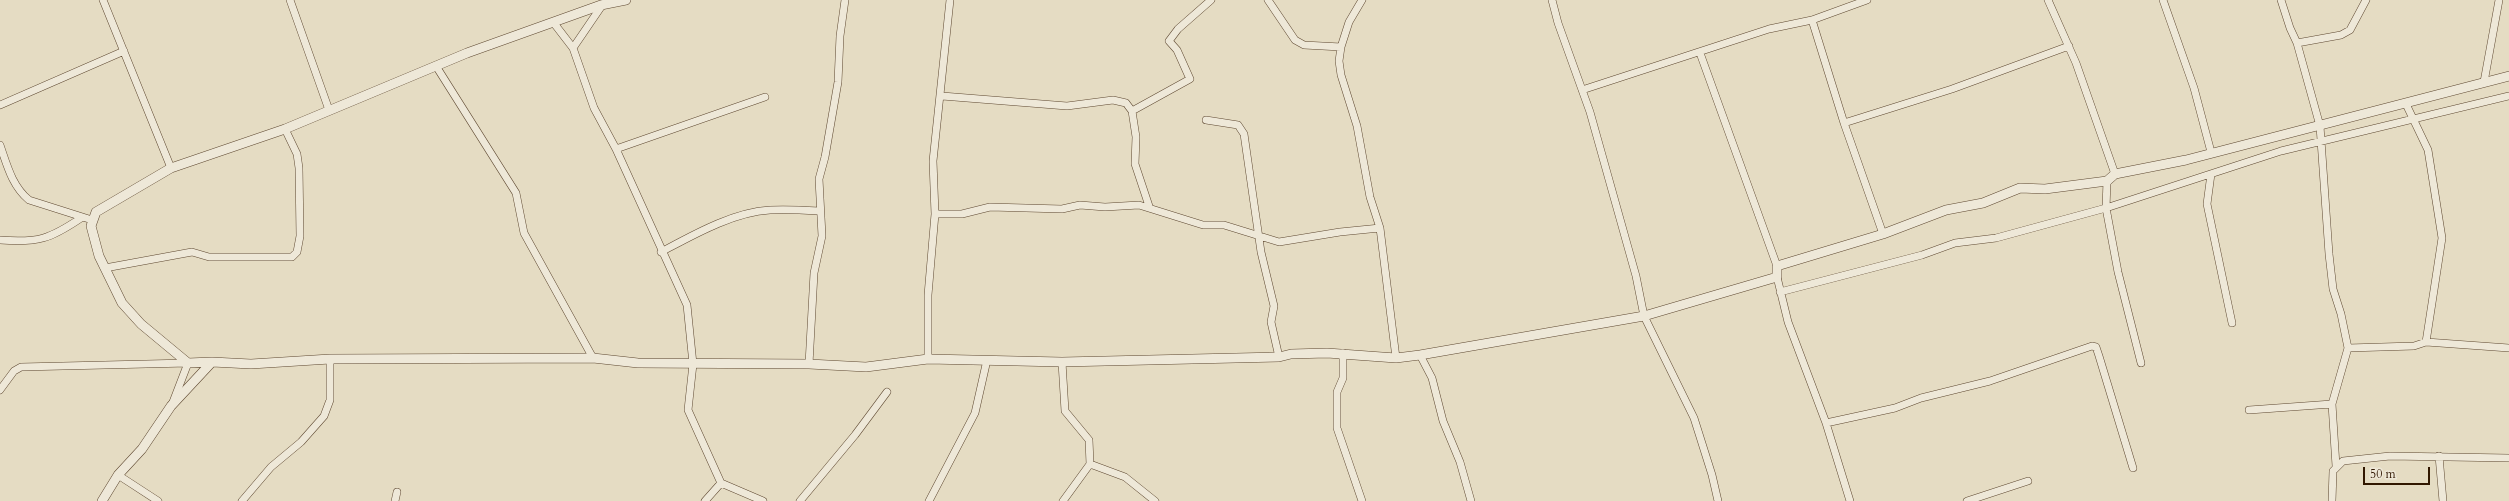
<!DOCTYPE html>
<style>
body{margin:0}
#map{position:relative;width:2509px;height:501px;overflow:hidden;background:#e5dcc3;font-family:Cardo,serif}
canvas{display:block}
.scale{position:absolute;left:2363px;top:467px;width:67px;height:18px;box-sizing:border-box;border:2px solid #311700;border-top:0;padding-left:5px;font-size:12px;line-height:14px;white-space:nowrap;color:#311700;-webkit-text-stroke:3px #eee8d8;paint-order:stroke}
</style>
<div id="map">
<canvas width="2509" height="501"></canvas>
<div class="scale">50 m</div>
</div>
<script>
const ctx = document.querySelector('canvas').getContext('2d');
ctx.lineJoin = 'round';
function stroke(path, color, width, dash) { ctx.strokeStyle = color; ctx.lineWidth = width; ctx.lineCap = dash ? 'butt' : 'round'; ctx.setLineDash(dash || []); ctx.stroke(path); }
const minor = new Path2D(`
 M103,0L171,168
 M290,0L329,110
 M1268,0L1295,40L1304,45L1341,47
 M1362,0L1349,22L1341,47L1339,61L1341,75L1357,126L1370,197L1380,228L1396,358
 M1552,0L1558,23L1590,112L1636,276L1644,316L1694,418L1712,475L1718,501
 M2048,0L2076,63L2115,174
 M2163,0L2194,88L2211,152
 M2281,0L2290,28L2297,43L2320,126L2329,254L2333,289L2341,314L2348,348L2332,404L2336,466
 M1812,20L1844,123L1883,234
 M553,22L573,48L594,108L616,149L687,305L693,364L688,410L721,483L763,501
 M2297,43L2341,35L2350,30L2366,0
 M573,48L603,4
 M1700,53L1777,266
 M436,66L516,193L524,233L593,358
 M2484,82L2499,0
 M1582,90L1769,29L1812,20L1867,0
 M942,96L1067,106L1113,100L1126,103L1132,111L1136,137L1135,164L1149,206
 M0,105L124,51
 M1132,111L1190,79L1177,50L1169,41L1178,29L1211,0
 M1206,120L1238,125L1244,134L1261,252L1274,306L1271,322L1279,357
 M1844,123L1952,89L2069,46
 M0,145C7,165 12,186 29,200L92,220
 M616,149L765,97
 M2211,174L2207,204L2232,323
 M2107,181L2106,208L2118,272L2141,363
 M935,214H962L990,207L1062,209L1080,205L1105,207L1139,205L1203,225H1224L1279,242L1340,232L1380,228
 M0,240C38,243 50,239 81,218
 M661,252C693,235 733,212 770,210C786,209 803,210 819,211
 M105,268L192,252L209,257H292L297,252L300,236L299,168L297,154L285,129
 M1777,277L1788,322L1826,423L1850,501
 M1780,292L1922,255L1955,243L1996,238L2106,208L2281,151L2509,96
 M2426,342L2509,348
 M2348,348L2414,346L2426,342L2442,238L2428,150L2406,104
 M1343,353V378L1337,392V428L1362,501
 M1420,355L1432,378L1443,421L1460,462L1471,501
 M928,359V295L935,214L933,161L950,0
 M1062,362L1065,411L1089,440L1090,464L1125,477L1155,501
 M809,364L814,273L822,236L819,179L825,157L838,82L840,36L845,0
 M0,390L14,371L21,367L188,363L173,402
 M2249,410L2332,404
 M1826,423L1895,408L1921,398L1990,381L2092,346L2096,347L2099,356L2133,468
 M2439,456L2443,501
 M118,475L158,501
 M242,501L271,467L301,442L324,416L330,400V359
 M395,501L397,492
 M705,501L721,483
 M800,501L855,435L887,392
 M929,501L975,413L987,360
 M1063,501L1090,464
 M1967,501L2028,481
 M2332,501L2333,471L2343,461L2390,456L2509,458`);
const tertiary = new Path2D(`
 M212,362L188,363L141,324L122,303L99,256L91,226L96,212L171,168L285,129L467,53L601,5L626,0
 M102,501L118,475L142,449L171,406L212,362L251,364L330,359L593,358L638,363L809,364L866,367L928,359L1062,362L1279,357L1291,354L1327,353L1396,358L1420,355L1644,316L1777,277V266L1883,234L1946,210L1983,203L2020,188L2045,189L2107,181L2115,174L2186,160L2509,76`);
stroke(minor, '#5e4831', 8);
stroke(tertiary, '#5e4831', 10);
stroke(minor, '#eee8d8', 7);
stroke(tertiary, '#eee8d8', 9);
</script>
